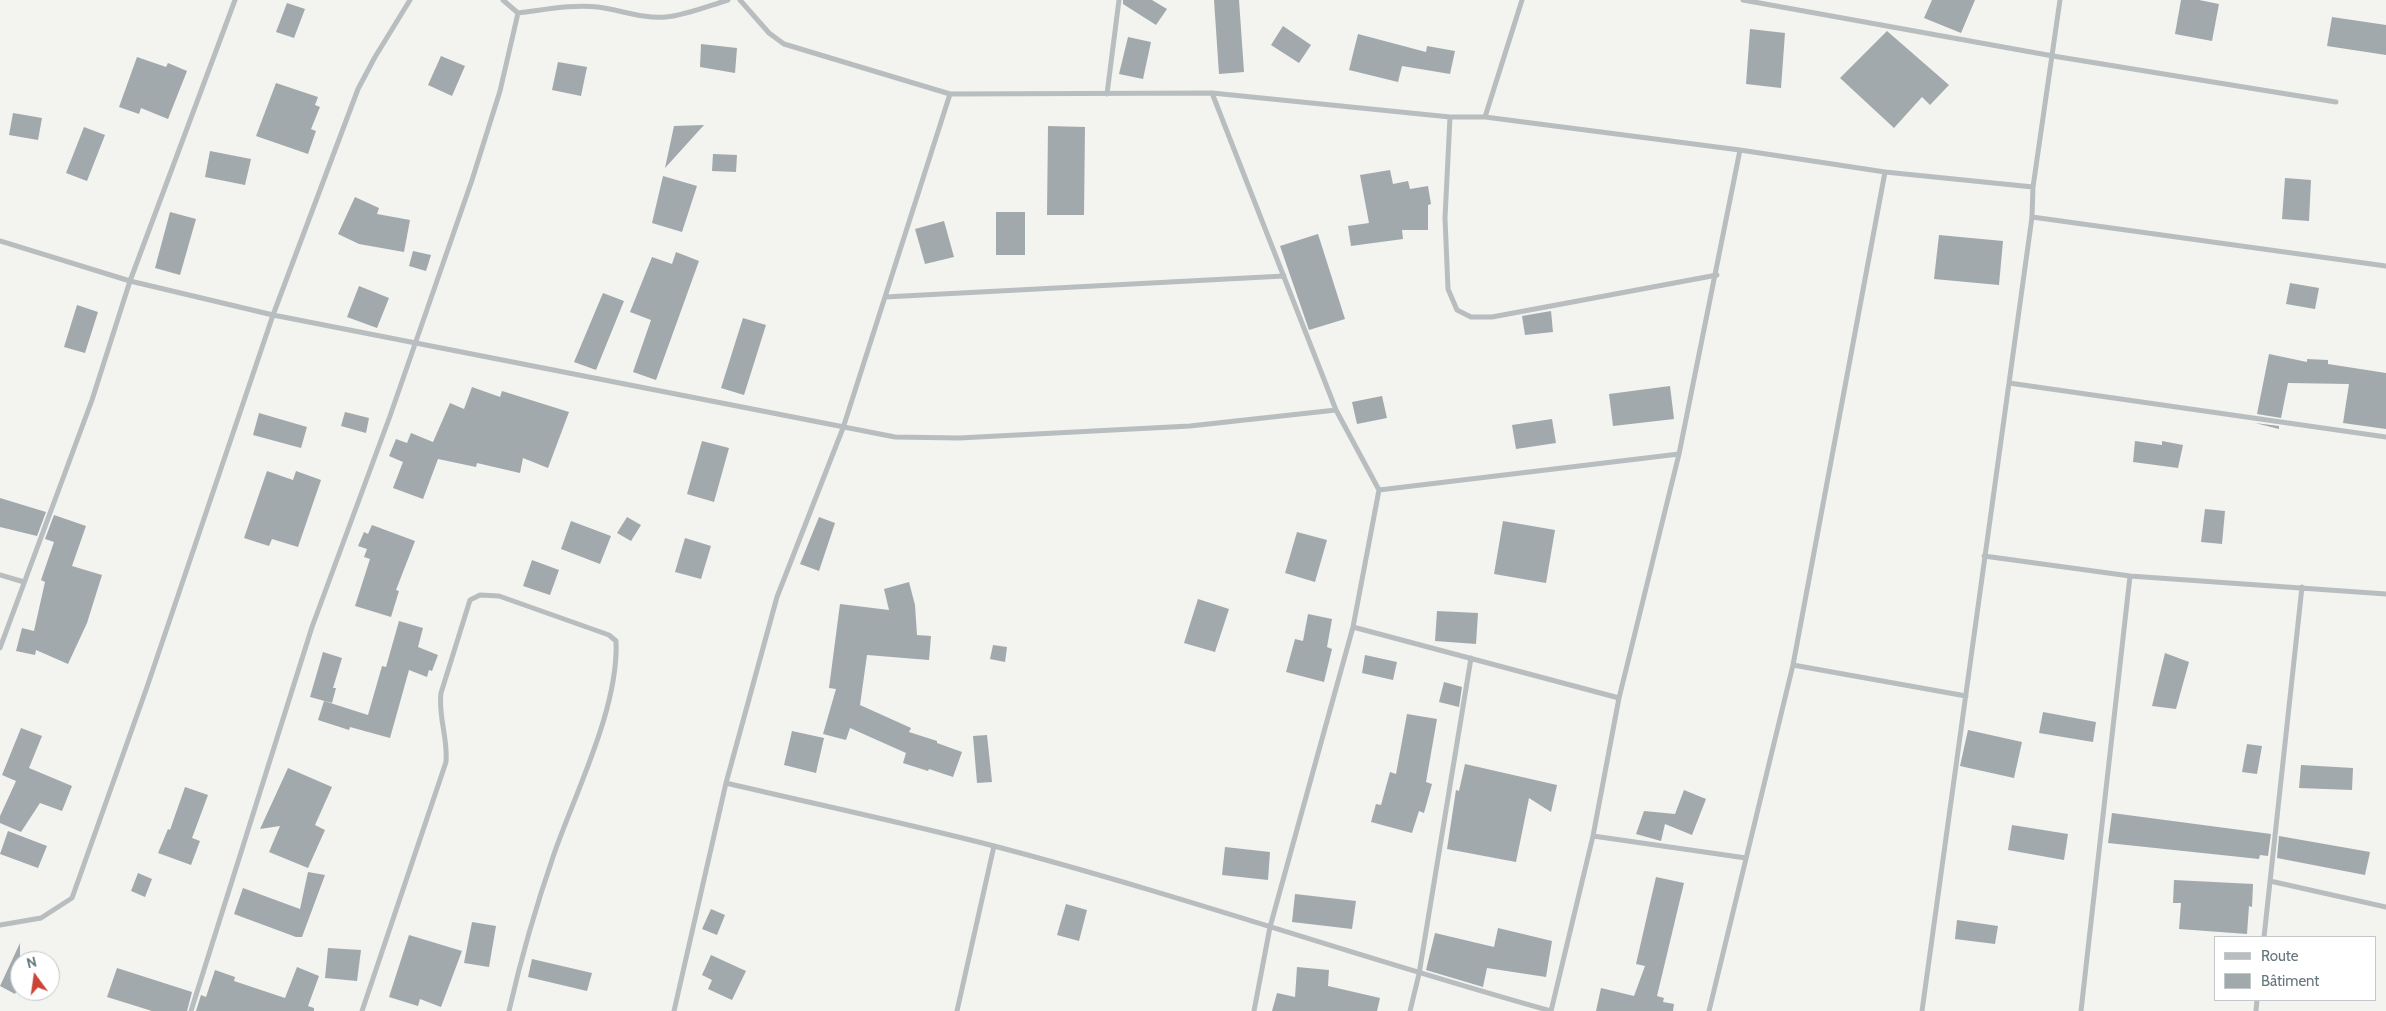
<!DOCTYPE html>
<meta charset="utf-8">
<style>
body{margin:0}
#map{position:relative;width:2386px;height:1011px;overflow:hidden;background:#f3f3f0;font-family:Cabin,sans-serif}
canvas{display:block}
.legend{position:absolute;left:2214px;top:936px;width:162px;height:65px;box-sizing:border-box;background:#fff;border:1px solid #c2c8cb;margin:0;padding:6px 9px;list-style:none;font-size:15px;color:#66767d}
.legend li{display:flex;align-items:center;gap:10px;height:25px}
.legend b{width:25px;border:1px solid #c2c8cb}
.north{position:absolute;left:10px;top:951px;width:50px;height:50px;box-sizing:border-box;background:#fff;border:1px solid #c2c8cb;border-radius:50%;rotate:346deg;font-size:14px;font-weight:700;line-height:20px;text-align:center;color:#66767d}
.north::after{content:'';display:block;margin:auto;width:18px;height:22px;background:#cc4437;clip-path:polygon(50% 0,100% 100%,50% 72%,0 100%)}
</style>
<div id="map">
<canvas width="2386" height="1011"></canvas>
<ul class="legend">
<li><b style="height:6px;background:#b8bdbf"></b>Route</li>
<li><b style="height:14px;background:#a1a9ac"></b>Bâtiment</li>
</ul>
<div class="north">N</div>
</div>
<script>
const ctx = document.querySelector('canvas').getContext('2d');
ctx.lineJoin = 'round';
function fill(path, color) { ctx.fillStyle = color; ctx.fill(path, 'evenodd'); }
function stroke(path, color, width, dash) { ctx.strokeStyle = color; ctx.lineWidth = width; ctx.lineCap = dash ? 'butt' : 'round'; ctx.setLineDash(dash || []); ctx.stroke(path); }
fill(new Path2D(`
 M1123,0H1152L1167,9L1156,25L1123,4Z
 M1214,0H1239L1244,72L1219,74Z
 M1932,0H1975L1961,33L1924,18Z
 M2181,0H2199L2219,4L2212,41L2175,34Z
 M287,3L305,9L294,38L276,32Z
 M2332,17L2386,25V55L2327,46Z
 M1283,26L1311,45L1299,63L1271,45Z
 M1750,29L1785,33L1781,88L1746,84Z
 M1887,31L1949,85L1930,105L1922,97L1894,128L1840,78Z
 M1358,34L1426,52L1427,46L1455,51L1450,74L1402,66L1398,82L1349,70Z
 M1128,37L1151,42L1143,79L1119,74Z
 M701,44L737,48L735,73L700,67Z
 M441,56L465,66L452,96L428,85Z
 M137,57L166,67L168,63L187,71L168,119L141,108L139,114L119,107Z
 M558,62L587,67L581,96L552,90Z
 M276,83L318,97L315,105L320,107L311,129L316,131L308,154L256,136Z
 M13,113L42,118L38,140L9,135Z
 M704,125L665,168L674,126Z
 M1048,126L1085,127L1084,215H1047Z
 M84,127L105,135L87,181L66,173Z
 M210,151L251,159L245,185L205,177Z
 M713,154L737,155L736,172L712,171Z
 M1390,170L1393,184L1408,181L1410,189L1428,186L1431,204L1428,205V230H1402L1403,239L1351,246L1348,226L1369,223L1360,175Z
 M663,176L697,186L682,232L652,223Z
 M2285,178L2311,180L2309,221L2282,219Z
 M355,197L379,208L377,214L410,220L404,252L359,244L338,234Z
 M170,212L196,219L180,275L155,268Z
 M996,212H1025V255H996Z
 M944,221L954,257L925,264L915,229Z
 M1318,234L1345,319L1309,330L1280,246Z
 M1939,235L2003,241L1999,285L1934,279Z
 M413,251L431,255L426,271L409,266Z
 M676,252L699,261L656,380L633,372L651,320L630,312L652,257L672,264Z
 M2290,283L2319,288L2315,309L2286,304Z
 M359,286L389,298L377,328L347,317Z
 M603,293L624,301L596,370L574,362Z
 M77,305L98,312L85,353L64,347Z
 M1551,311L1553,332L1525,335L1522,316Z
 M743,318L766,325L744,395L721,388Z
 M2269,354L2307,362V359L2328,360V364L2386,373V429L2343,423L2349,384L2288,383L2281,418L2257,414Z
 M1670,386L1674,419L1613,426L1609,394Z
 M472,387L500,397L502,391L569,412L548,468L523,458L520,473L477,463L476,467L438,459L423,499L393,488L403,462L389,456L396,439L407,443L411,433L433,442L450,403L464,409Z
 M1382,396L1387,418L1357,424L1352,402Z
 M345,412L369,418L366,433L341,426Z
 M259,413L307,427L301,448L253,435Z
 M1552,419L1556,443L1516,449L1512,425Z
 M2255,423L2279,426V429Z
 M702,441L729,448L714,502L687,494Z
 M2135,441L2162,445V441L2183,445L2178,468L2133,462Z
 M267,471L293,480L296,471L321,480L298,547L272,539L269,546L244,538Z
 M0,498L46,512L37,536L0,527Z
 M2205,509L2225,511L2222,544L2201,542Z
 M54,515L86,526L72,566L102,575L87,623L68,664L36,650L35,655L16,651L22,628L34,631L45,582L41,580L54,542L45,539Z
 M627,517L641,525L631,541L617,533Z
 M819,517L835,523L819,571L800,564Z
 M571,521L611,536L600,564L561,549Z
 M1503,521L1555,530L1546,583L1494,574Z
 M372,525L415,541L396,590L399,591L391,617L355,606L370,559L364,557L367,549L358,546L364,532L368,534Z
 M1297,532L1327,540L1315,582L1285,573Z
 M685,538L711,546L701,579L675,572Z
 M532,560L559,570L550,595L523,586Z
 M909,582L915,605L917,635L931,636L929,660L867,655L860,705L911,728L909,732L937,741V743L962,752L953,777L929,769L928,771L903,763L906,753L850,728L846,740L823,734L836,689L829,688L840,604L889,610L884,589Z
 M1198,599L1229,609L1215,652L1184,643Z
 M1437,611L1478,613L1476,644L1435,641Z
 M1308,614L1332,619L1327,647L1332,649L1324,682L1286,672L1295,639L1303,641Z
 M399,621L423,628L418,647L438,655L432,671L429,670L427,677L409,670L390,738L350,727L349,730L318,720L324,701L368,715L382,666L386,667Z
 M993,645L1007,647L1005,662L990,659Z
 M323,652L342,658L333,688H336L332,703L310,697Z
 M2165,653L2189,662L2176,709L2152,706Z
 M1365,655L1397,662L1393,680L1362,673Z
 M1444,682L1462,687L1459,707L1439,702Z
 M2043,712L2096,722L2093,742L2039,733Z
 M1407,714L1437,719L1426,782L1432,784L1424,813L1419,811L1412,833L1371,822L1376,804L1381,805L1390,772L1396,774Z
 M21,728L42,736L29,768L72,786L62,811L40,803L21,832L0,823V816L16,781L2,775Z
 M1968,730L2022,742L2014,778L1960,766Z
 M792,731L824,738L816,773L784,765Z
 M987,735L992,782L977,783L973,736Z
 M2247,744L2262,746L2257,774L2242,772Z
 M1465,764L1557,785L1551,812L1529,798L1516,862L1447,849L1456,790L1459,791Z
 M2301,765L2353,768L2352,790L2299,788Z
 M288,768L332,787L315,825L325,830L308,868L269,852L280,826L260,829Z
 M185,787L208,795L192,838L200,841L191,865L158,853L168,829L170,830Z
 M1684,790L1706,799L1692,835L1665,824L1661,841L1636,834L1644,811L1675,814Z
 M2112,813L2271,834L2268,856L2260,855L2259,859L2108,843Z
 M2012,825L2068,834L2064,860L2008,850Z
 M8,831L47,846L38,868L0,854Z
 M2279,836L2370,852L2365,875L2277,858Z
 M1225,847L1270,852L1268,880L1222,875Z
 M308,872L325,875L302,937H296L234,914L243,888L300,909Z
 M138,873L152,879L145,897L131,891Z
 M1656,877L1684,883L1657,996L1664,998L1663,1002L1674,1004L1673,1011H1596L1601,988L1634,996L1645,966L1636,964Z
 M2174,880L2253,884L2252,907L2249,906L2247,934L2179,929L2181,903H2173Z
 M1295,894L1356,901L1352,929L1292,922Z
 M1066,904L1087,910L1079,941L1057,935Z
 M711,909L725,915L717,935L702,929Z
 M1957,920L1998,926L1995,944L1955,939Z
 M472,922L496,926L489,967L464,963Z
 M1498,928L1552,941L1546,977L1487,968L1483,987L1426,970L1435,933L1494,947Z
 M409,935L462,951L441,1007L420,999L418,1006L389,997Z
 M20,943V984L15,994L0,986Z
 M328,948L361,950L357,981L325,978Z
 M711,955L746,971L732,1000L708,989L712,980L702,975Z
 M532,959L592,973L587,991L528,977Z
 M297,967L319,976L308,1006L314,1008V1011H196L201,995L206,997L215,970L235,977L234,981L285,998Z
 M1297,967L1329,970L1328,986L1380,998L1377,1011H1272L1277,993L1295,997Z
 M117,968L192,992L187,1011H152L107,997Z`), '#a1a9ac');
stroke(new Path2D(`
 M503,0L518,13C544,10 572,4 598,7C621,10 642,19 666,17C687,15 708,6 728,0
 M740,0L769,33L784,44L950,94L1212,93L1450,117H1485L1740,150L1885,172L2033,187
 M1743,0L2053,56L2336,102
 M1212,93L1336,410L1379,490L1353,627L1270,927L1254,1011
 M1107,94L1119,0
 M1450,117L1445,218L1448,289L1457,310L1471,317H1492L1717,275
 M1485,117L1522,0
 M2032,217L2386,266
 M0,241L130,281L273,315L895,437L959,438L1190,426L1336,410
 M885,297L1284,276
 M2009,383L2386,437
 M1379,490L1679,454
 M1984,556L2130,576L2386,594
 M0,575L24,582
 M1353,627L1619,698
 M0,648L92,400L130,281L235,0
 M1793,665L1966,696
 M726,783C815,804 905,823 994,846C1181,895 1364,959 1551,1011
 M1593,836L1746,858
 M2270,881L2386,907
 M0,925L41,918L72,898L147,687L273,315L358,89L375,57L410,0
 M2264,937L2302,587
 M191,1011L312,627L390,416L472,180L500,91L518,13
 M362,1011L446,762C448,737 438,717 441,693L470,600L480,595L499,596L609,635L616,641C619,707 576,791 554,854C536,906 521,958 509,1011
 M674,1011L726,783L777,597L843,428L950,94
 M957,1011L994,846
 M1410,1011L1419,974L1471,658
 M1551,1011L1593,836L1619,698L1679,454L1740,150
 M1709,1011L1793,665L1885,172
 M1922,1011L2032,217L2033,187L2060,0
 M2081,1011L2130,576
 M2256,1011L2257,1000`), '#b8bdbf', 5);
</script>
